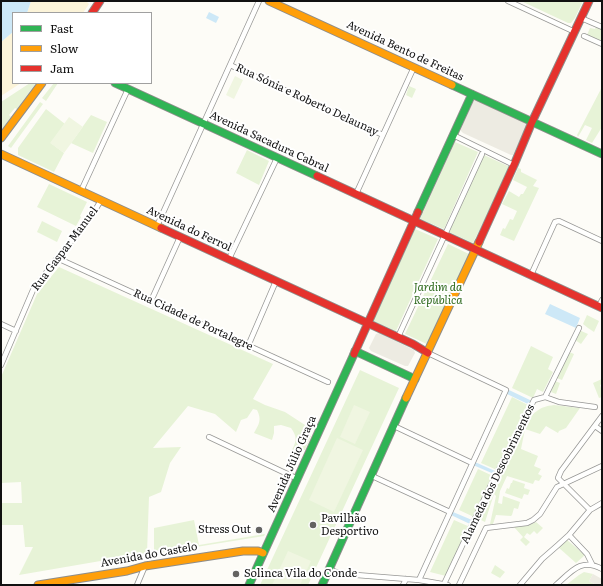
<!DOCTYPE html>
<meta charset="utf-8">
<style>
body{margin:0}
#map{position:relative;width:603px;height:586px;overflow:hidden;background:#fdfcf7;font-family:Literata,serif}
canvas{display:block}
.frame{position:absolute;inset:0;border:2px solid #111;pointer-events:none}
.legend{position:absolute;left:12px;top:12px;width:140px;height:72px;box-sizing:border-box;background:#fff;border:1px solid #a0a0a0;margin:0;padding:5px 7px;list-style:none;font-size:12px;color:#111}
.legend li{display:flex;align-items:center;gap:8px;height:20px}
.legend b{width:20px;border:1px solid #a0a0a0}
</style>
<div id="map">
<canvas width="603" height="586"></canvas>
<div class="frame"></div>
<ul class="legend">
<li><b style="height:5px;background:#30b455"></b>Fast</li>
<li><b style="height:5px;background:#ff9f0a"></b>Slow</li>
<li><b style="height:5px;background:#e5322d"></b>Jam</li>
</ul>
</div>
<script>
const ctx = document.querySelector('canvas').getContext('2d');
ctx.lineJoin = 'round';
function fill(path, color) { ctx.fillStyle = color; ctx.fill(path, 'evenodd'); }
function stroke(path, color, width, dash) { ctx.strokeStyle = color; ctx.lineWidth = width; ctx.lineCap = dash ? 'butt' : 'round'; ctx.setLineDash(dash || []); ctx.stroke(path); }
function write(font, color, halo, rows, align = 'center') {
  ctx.font = font + ' Literata,serif'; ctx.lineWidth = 4; ctx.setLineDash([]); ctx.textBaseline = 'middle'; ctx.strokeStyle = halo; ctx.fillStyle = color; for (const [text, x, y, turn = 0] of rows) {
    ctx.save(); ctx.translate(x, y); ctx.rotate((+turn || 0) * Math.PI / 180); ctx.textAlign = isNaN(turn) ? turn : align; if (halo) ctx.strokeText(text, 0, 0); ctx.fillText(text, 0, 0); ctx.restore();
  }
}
fill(new Path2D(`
 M521,1H583L575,18L571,23H568Z
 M596,27L602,29V42L587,35L590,28L595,29Z
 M30,83H36L17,109L15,108L9,115L11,117L1,131V102Z
 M54,83H58L46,101L42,98Z
 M409,86L416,89L412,98L406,95Z
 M602,87V127L592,143L586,140L592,128L585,125L578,137L577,135Z
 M40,102L43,104L11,148L8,146Z
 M46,109L65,124L51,143L64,153L54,172L18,155V148Z
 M91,115L107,122L93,153L71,143Z
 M455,142L478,152L444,229L420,219Z
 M247,150L269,161L259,185L236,173Z
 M484,155L510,167L473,243L449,232Z
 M518,168L521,169V172L537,180L533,186L539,188L514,241L500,235L503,228L505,229L510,219L513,220L517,211L502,204L509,191L519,197L521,194H523L527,187L513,180Z
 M49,184L87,202L80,216L81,217L76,226L37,207Z
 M42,221L62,231L57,242L37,232Z
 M415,229L438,239L396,331L373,321Z
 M448,244L471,255L429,345L405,334Z
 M59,267L273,364L253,399L265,405L285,412L305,425L302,432L311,436L305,450H292C297,440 297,437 291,428L281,425L274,426V433L272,440L254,433C259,424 262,420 257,410L253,409L247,418L241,420L236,432L215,414L188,406L153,448L181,447L170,463L161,492L149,497L147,553L19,575L33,547H25L23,525H1V503H22L21,482L1,483V377L37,294Z
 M587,315L599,321L594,332L588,328L583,324Z
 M579,330L588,334L581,344L575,340Z
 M531,346L553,357L548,369L553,372L543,392L537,389L533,398L512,388Z
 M569,352L574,354L562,380L557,378Z
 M360,370L399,388L308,585H260Z
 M602,379V384L600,385L602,391V397L599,398L593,383Z
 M555,381L560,383L556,394L551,392Z
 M512,397L528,405L497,470L481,463Z
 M554,405L580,408L566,428L559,431L558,433L546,426L540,434L525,429L521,449L538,456L534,466L541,469L538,474L542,476L539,481L535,480L533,484L507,476L500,491L498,503L502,504L503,496L520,502L518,509L514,508L512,515L511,516L496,515L493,524H490L496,496L494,494L485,522L477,518L486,498L526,422C536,411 539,407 554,405Z
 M478,469L493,476L474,517L459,510Z
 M513,480L525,484L524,488L530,490L528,495L524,494L522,499L505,493L507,488L509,489L511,483H512Z
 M194,520L199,545L265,534L264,536L159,553L158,552H154V528Z
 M454,520L470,527L446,576L430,572Z
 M536,522L543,528L537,534L534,531L530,535L527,533L524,537L530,542L526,546L520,540L523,537L514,527L529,525Z
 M567,540L585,555L576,563L558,547Z
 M495,565L505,572L500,578L491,573Z
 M584,572L593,574L589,581L596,585H566L579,575Z`), '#e7f3d7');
fill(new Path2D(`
 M31,1H90V2L88,1L87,2L89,4L83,13H27Z
 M13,32V83H21L1,96V42Z`), '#fcf4d9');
fill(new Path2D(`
 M235,76L243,80L234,99L226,95Z
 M69,117L83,127L64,153L50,143Z
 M354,405L370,412L355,444L340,437Z
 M337,438L363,450L334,512L309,500Z
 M288,551L311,561L300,585H272Z`), '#f0f6e1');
fill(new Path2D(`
 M476,100L526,123L527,125L513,155H511L463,133L461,131V129L473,102Z
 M379,333L414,350L415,353L408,366H405L371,351L369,348L376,334Z
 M593,574L602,579V585H596L589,581Z`), '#edebe2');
fill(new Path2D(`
 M1,1H31L27,13H13V32L1,42Z
 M209,12L219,17L216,23L206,18Z
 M550,304L580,318L576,328L545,314Z
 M509,390L532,401L530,405L507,394Z
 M475,462L495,471L494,474L473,465Z
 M453,512L472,520L470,524L451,515Z`), '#cde8f7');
const street = new Path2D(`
 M508,1L575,32
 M581,18L602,27
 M584,36L602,44
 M230,65L383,135
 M453,135L514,165
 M81,191L128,89
 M356,194L414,67
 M157,226L259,1
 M57,258L328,382
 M229,259L277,158
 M531,275L555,222L559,221L602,241
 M151,301L180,237
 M599,306L602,300
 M1,324L16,331
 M398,337L482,154
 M248,346L276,281
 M1,365L33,290L57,258L84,226L97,207L101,200
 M545,397L559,402L595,407
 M394,426L472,463
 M595,426L602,431
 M209,437L298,479
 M372,476L450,512
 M590,510L558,478L561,471L602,416
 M569,535L587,554L592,564
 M329,569L336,572L344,574L419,580L448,585
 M419,580L506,390L428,353
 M444,584L488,491L534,400L545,397L579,328
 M137,585L145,566
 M403,585L406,579
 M459,585L486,528L527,523L533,520L540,514L557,487L602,466
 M520,585L542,559L558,545L569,535L590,510L602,503
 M556,585C571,572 581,557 602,569`);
const fast = new Path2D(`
 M115,83L317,176
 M452,85L602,154
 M418,212L472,94
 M355,351L415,379
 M249,585L354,354
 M322,585L406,398`);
const slow = new Path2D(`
 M269,1L452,85
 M1,138L42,83
 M1,154L161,228
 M406,398L479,242
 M38,585L127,571L145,566L243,551H258L263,553`);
const jam = new Path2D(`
 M92,13L100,1
 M317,176L602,308
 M161,228L413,344L428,353
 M479,242L514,165L532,122L589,1
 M354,354L418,212`);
stroke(street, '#979795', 6);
stroke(fast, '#8e8d8b', 9);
stroke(slow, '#8e8d8b', 9);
stroke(jam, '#8e8d8b', 9);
stroke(street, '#fffffe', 4.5);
stroke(fast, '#30b455', 7);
stroke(slow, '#ff9f0a', 7);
stroke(jam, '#e5322d', 7);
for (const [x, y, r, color] of [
 [313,525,4,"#646362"],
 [259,530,4,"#646362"],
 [236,574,4,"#646362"]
]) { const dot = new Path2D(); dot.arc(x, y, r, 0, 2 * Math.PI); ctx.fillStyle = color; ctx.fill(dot); stroke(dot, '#fff', 1.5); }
write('11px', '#111', '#fff', [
 ["Avenida Bento de Freitas",405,51,25],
 ["Rua Sónia e Roberto Delaunay",307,100,25],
 ["Avenida Sacadura Cabral",269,142,25],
 ["Avenida do Ferrol",189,229,25],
 ["Rua Gaspar Manuel",65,249,-53],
 ["Rua Cidade de Portalegre",193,320,25],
 ["Avenida Júlio Graça",292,464,-66],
 ["Alameda dos Descobrimentos",498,474,-64],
 ["Avenida do Castelo",149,555,-10]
]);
write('italic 11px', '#2f6b1f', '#fff', [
 ["Jardim da",438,288],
 ["República",438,301]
]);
write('11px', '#111', '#fff', [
 ["Pavilhão",321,519],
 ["Desportivo",321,532],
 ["Stress Out",251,530,"right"],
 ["Solinca Vila do Conde",244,574]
], 'left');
</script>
